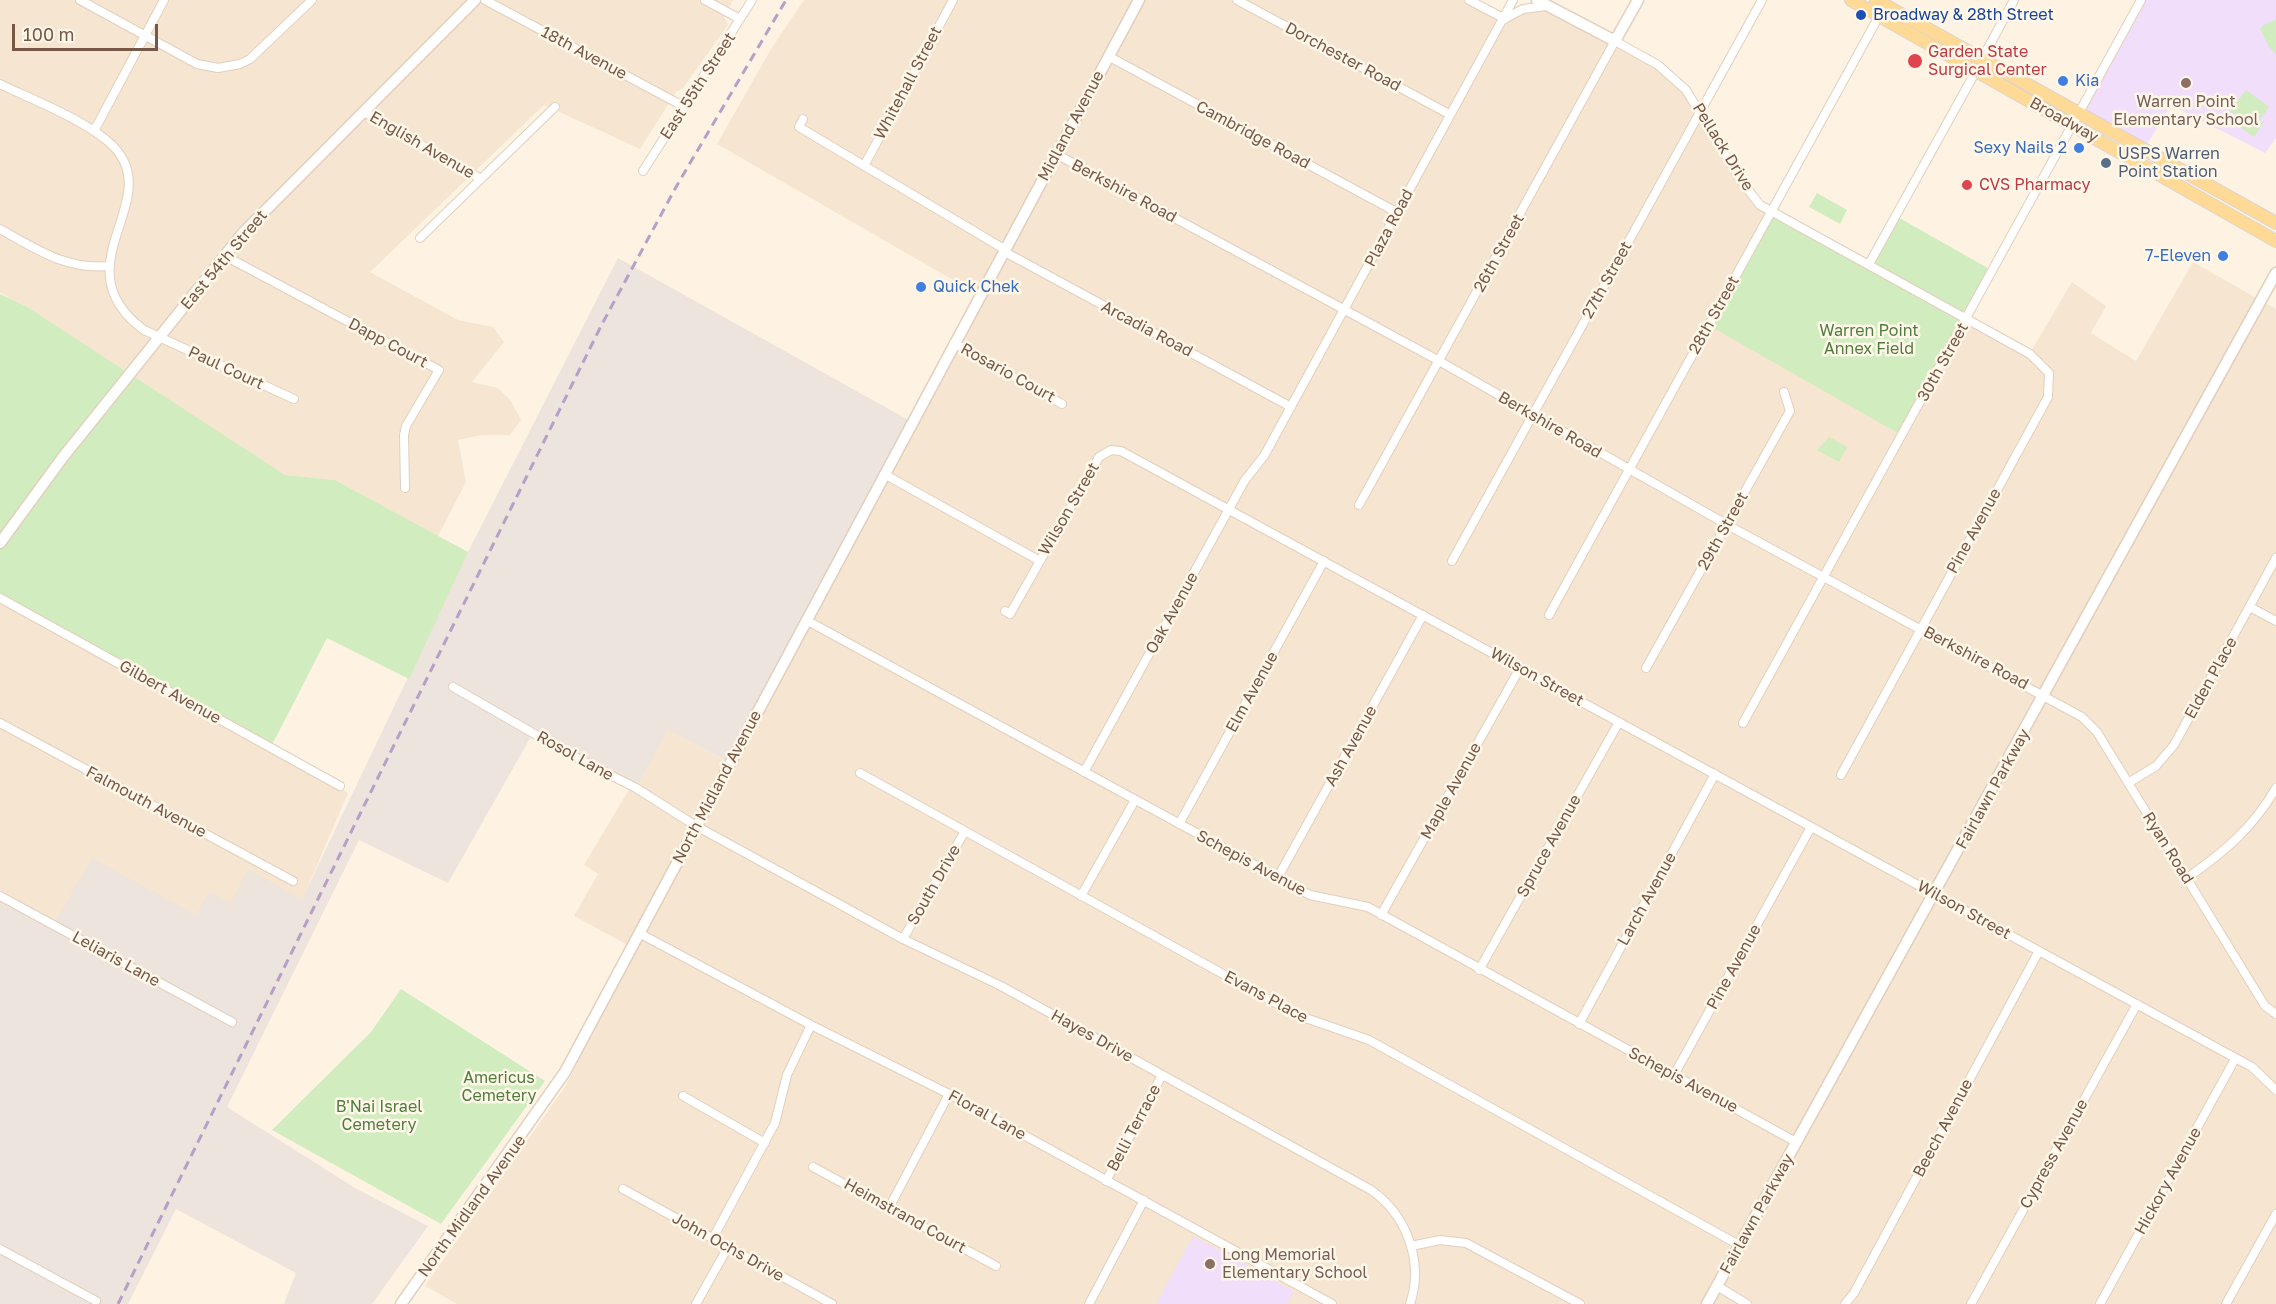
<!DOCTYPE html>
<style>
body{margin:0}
#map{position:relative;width:2276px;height:1304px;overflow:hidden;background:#fef3e2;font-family:"Golos Text",sans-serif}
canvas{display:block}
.scale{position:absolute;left:12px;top:24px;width:146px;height:27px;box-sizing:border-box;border:3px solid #775847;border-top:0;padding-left:8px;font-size:18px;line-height:21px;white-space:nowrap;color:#775847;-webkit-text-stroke:4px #fff7e9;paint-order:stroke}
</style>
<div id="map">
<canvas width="2276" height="1304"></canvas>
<div class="scale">100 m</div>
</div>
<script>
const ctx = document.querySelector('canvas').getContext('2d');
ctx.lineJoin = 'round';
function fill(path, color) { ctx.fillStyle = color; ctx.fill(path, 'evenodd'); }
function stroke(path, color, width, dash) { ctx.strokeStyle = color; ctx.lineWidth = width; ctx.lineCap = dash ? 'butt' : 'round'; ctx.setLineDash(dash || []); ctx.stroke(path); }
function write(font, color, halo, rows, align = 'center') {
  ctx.font = font + ' "Golos Text",sans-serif'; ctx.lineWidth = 5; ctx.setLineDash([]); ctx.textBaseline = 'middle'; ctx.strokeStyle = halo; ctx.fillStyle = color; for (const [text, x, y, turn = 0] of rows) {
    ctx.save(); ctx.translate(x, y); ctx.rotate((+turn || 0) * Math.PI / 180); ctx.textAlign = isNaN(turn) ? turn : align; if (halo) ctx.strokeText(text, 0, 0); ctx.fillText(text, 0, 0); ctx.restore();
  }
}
fill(new Path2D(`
 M0,0H733L724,17L728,25L683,88L676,92L640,149L544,105L370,272L458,320L493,327L504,342L472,382L498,388L511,401L521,420L510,435H482L458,440L466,482L438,536L335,480L285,475L0,292Z
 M804,0H1469L1505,19L1513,14L1546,6L1658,65L1686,90L1760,205L2030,353L2072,282L2106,306L2091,333L2136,361L2193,262L2276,309V1304H457L425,1286L565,1087L635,949L574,916L598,874L584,865L631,786L636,787L668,728L729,763L979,295L717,144L771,49Z
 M0,597L272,745L348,793L302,900L231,903L197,915L54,924L0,895Z`), '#f6e5d0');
fill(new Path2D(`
 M618,258L912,422L730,763L668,729L636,788L533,733L448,883L359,840L227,1107L355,1188L428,1226L372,1304H284L296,1273L176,1209L128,1304H0V895L54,924L92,858L196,915L210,892L231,903L248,870L302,899L468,552Z`), '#ece4dd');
fill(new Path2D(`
 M2141,0H2276V138L2265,153L2171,105L2144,149L2078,113Z
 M1193,1236L1294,1291L1287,1304H1156Z`), '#f0defa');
fill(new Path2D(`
 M2276,20V54L2269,47L2260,29L2263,25Z
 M2246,90L2269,107L2258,122H2264L2254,137L2237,125L2244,121L2230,111Z
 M1817,193L1847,210L1840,224L1809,207Z
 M1770,210L1869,264L1896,216L1993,271L1903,436L1708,325Z
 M0,294L27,307L285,475L335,480L468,552L409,679L327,638L272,745L0,593Z
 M1829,437L1847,447L1839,462L1817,450Z
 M401,989L545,1081L441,1224L272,1130L371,1032Z`), '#d1ecbf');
const minor = new Path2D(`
 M80,0L197,64L218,68L240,64L250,59L312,0
 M485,0L683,106
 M705,0L740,19
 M1237,0L1449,114
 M1469,0L1505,19
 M1506,18L1523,9L1546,6
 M1108,56L1398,213
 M1982,59L2014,0
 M0,84C33,100 88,121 113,146C167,201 58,266 144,330L294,399
 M364,112L481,179
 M803,119L799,127L1004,249
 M94,131L164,0
 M1056,154L1432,357L1733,528L2082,717L2097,732L2265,1006L2276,1014
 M864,166L953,0
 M643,171L752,0
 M0,229C36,249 66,270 109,266
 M420,238L555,107
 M1003,251L1291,407
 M225,256L439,370L406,426L404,435L405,488
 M1869,264L1976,71
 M954,343L1062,404
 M884,474L1040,561
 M1359,505L1615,41L1658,65L1686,90L1742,182L1760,205L2030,354L2049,373L2048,397L1841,775
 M1452,561L1762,0
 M0,598L340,786
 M2250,607L2276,621
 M1005,611L1010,614L1099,457L1111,450L1121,451L2252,1067L2276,1090
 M1549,615L1879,16
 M806,620L1310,895L1368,907L1796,1142
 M1646,668L1790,411L1784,392
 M453,687L571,755L636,788L696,826L903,939L1001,986L1371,1190C1407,1215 1424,1262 1410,1304
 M0,723L293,881
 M1743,723L2141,0
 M1084,772L1245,480L1264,456L1513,0
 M860,773L1297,1015L1369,1040L1739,1245
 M2128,783L2156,766L2174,745L2276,558
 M1179,824L1324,561
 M1278,877L1423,615
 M2187,878C2224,852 2253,828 2276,788
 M0,896L232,1022
 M1081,896L1135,800
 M1381,915L1520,668
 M639,933L811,1025L949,1094L1332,1304
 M903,939L965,831
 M1479,970L1619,722
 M1579,1024L1715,774
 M1674,1075L1811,827
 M683,1096L765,1143
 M813,1167L996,1266
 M1106,1181L1162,1075
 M623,1189L832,1304
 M889,1208L949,1094
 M713,1238L775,1123L787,1075L811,1025
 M1411,1246L1440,1240L1466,1243L1580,1304
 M0,1249L96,1301
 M1717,1286L1747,1304
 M696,1304L728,1247
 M1089,1304L1144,1200
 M1845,1304L1854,1293L2039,951
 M1971,1304L2137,1004
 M2100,1304L2235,1059
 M2226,1304L2276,1214`);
const tertiary = new Path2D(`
 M1537,0L1615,41L1638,0
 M0,543L63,457L243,233L475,0
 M401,1304L565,1072L1139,0
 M1707,1304L2276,273`);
const primary = new Path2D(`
 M1851,0L2276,241
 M1876,0L2276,223`);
stroke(minor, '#e2cfbd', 10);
stroke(tertiary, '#e2cfbd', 13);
stroke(primary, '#dcd4cf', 14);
stroke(minor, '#fff', 8);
stroke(tertiary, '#fff', 10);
stroke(primary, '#ffda97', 12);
stroke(new Path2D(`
 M118,1304L601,326L676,187L786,0`), '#b6a0c7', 3, [9, 6]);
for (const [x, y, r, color] of [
 [1861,15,6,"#1a4fb4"],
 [1915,61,8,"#e0444e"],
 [2063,81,6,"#3f7fe0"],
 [2186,83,6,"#8d6e63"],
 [2079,148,6,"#3f7fe0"],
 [2106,163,6,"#5c6f8a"],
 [1967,185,6,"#e0444e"],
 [2223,256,6,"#3f7fe0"],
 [921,287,6,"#3f7fe0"],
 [1210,1264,6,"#8d6e63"]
]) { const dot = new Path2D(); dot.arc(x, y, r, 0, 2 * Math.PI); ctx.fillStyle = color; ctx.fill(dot); stroke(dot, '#fff7e9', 2); }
write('16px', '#164399', '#fff7e9', [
 ["Broadway & 28th Street",1873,15]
], 'left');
write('16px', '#be3a42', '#fff7e9', [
 ["Garden State",1928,52],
 ["Surgical Center",1928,70],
 ["CVS Pharmacy",1979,185]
], 'left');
write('16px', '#775847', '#fff7e9', [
 ["18th Avenue",584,53,28],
 ["Dorchester Road",1343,57,28],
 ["Whitehall Street",908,83,-62],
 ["East 55th Street",698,86,-57],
 ["Broadway",2064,120,29],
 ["Midland Avenue",1071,126,-62],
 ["Cambridge Road",1253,135,28],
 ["English Avenue",422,145,30],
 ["Pellack Drive",1723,147,58],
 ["Berkshire Road",1124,191,28],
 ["Plaza Road",1389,228,-62],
 ["26th Street",1499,253,-61],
 ["East 54th Street",224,260,-50],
 ["27th Street",1607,280,-61],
 ["28th Street",1714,315,-61],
 ["Arcadia Road",1147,329,28],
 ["Dapp Court",388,343,28],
 ["30th Street",1943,362,-61],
 ["Paul Court",226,368,25],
 ["Rosario Court",1008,373,29],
 ["Berkshire Road",1550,425,30],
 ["Wilson Street",1069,509,-60],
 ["29th Street",1723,531,-61],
 ["Pine Avenue",1974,531,-61],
 ["Oak Avenue",1172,613,-61],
 ["Berkshire Road",1976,658,28],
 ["Wilson Street",1537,677,29],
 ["Elden Place",2211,678,-61],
 ["Gilbert Avenue",170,692,29],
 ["Elm Avenue",1252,692,-61],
 ["Ash Avenue",1351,746,-61],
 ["Rosol Lane",575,756,29],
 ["North Midland Avenue",717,787,-62],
 ["Fairlawn Parkway",1993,789,-61],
 ["Maple Avenue",1451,791,-61],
 ["Falmouth Avenue",146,802,28],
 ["Spruce Avenue",1549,846,-61],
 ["Ryan Road",2168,848,58],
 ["Schepis Avenue",1251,863,28],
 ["South Drive",934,885,-60],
 ["Larch Avenue",1647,899,-61],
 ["Wilson Street",1964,910,29],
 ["Leliaris Lane",116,959,29],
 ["Pine Avenue",1734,967,-61],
 ["Evans Place",1266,997,28],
 ["Hayes Drive",1092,1036,29],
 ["Schepis Avenue",1683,1080,28],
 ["Floral Lane",987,1115,29],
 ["Belli Terrace",1134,1128,-62],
 ["Beech Avenue",1943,1128,-62],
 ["Cypress Avenue",2054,1154,-61],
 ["Hickory Avenue",2168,1181,-61],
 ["North Midland Avenue",472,1206,-54],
 ["Fairlawn Parkway",1757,1214,-61],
 ["Heimstrand Court",905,1216,29],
 ["John Ochs Drive",728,1247,29]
]);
write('16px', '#366cbe', '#fff7e9', [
 ["Kia",2075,81],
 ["Sexy Nails 2",2067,148,"right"],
 ["7-Eleven",2211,256,"right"],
 ["Quick Chek",933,287]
], 'left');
write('16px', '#785e54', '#fff7e9', [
 ["Warren Point",2186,102],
 ["Elementary School",2186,120],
 ["Long Memorial",1222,1255,"left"],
 ["Elementary School",1222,1273,"left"]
]);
write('16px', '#4e5e75', '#fff7e9', [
 ["USPS Warren",2118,154],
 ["Point Station",2118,172]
], 'left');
write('16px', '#507d3e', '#fff7e9', [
 ["Warren Point",1869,331],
 ["Annex Field",1869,349],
 ["Americus",499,1078],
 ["Cemetery",499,1096],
 ["B'Nai Israel",379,1107],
 ["Cemetery",379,1125]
]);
</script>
